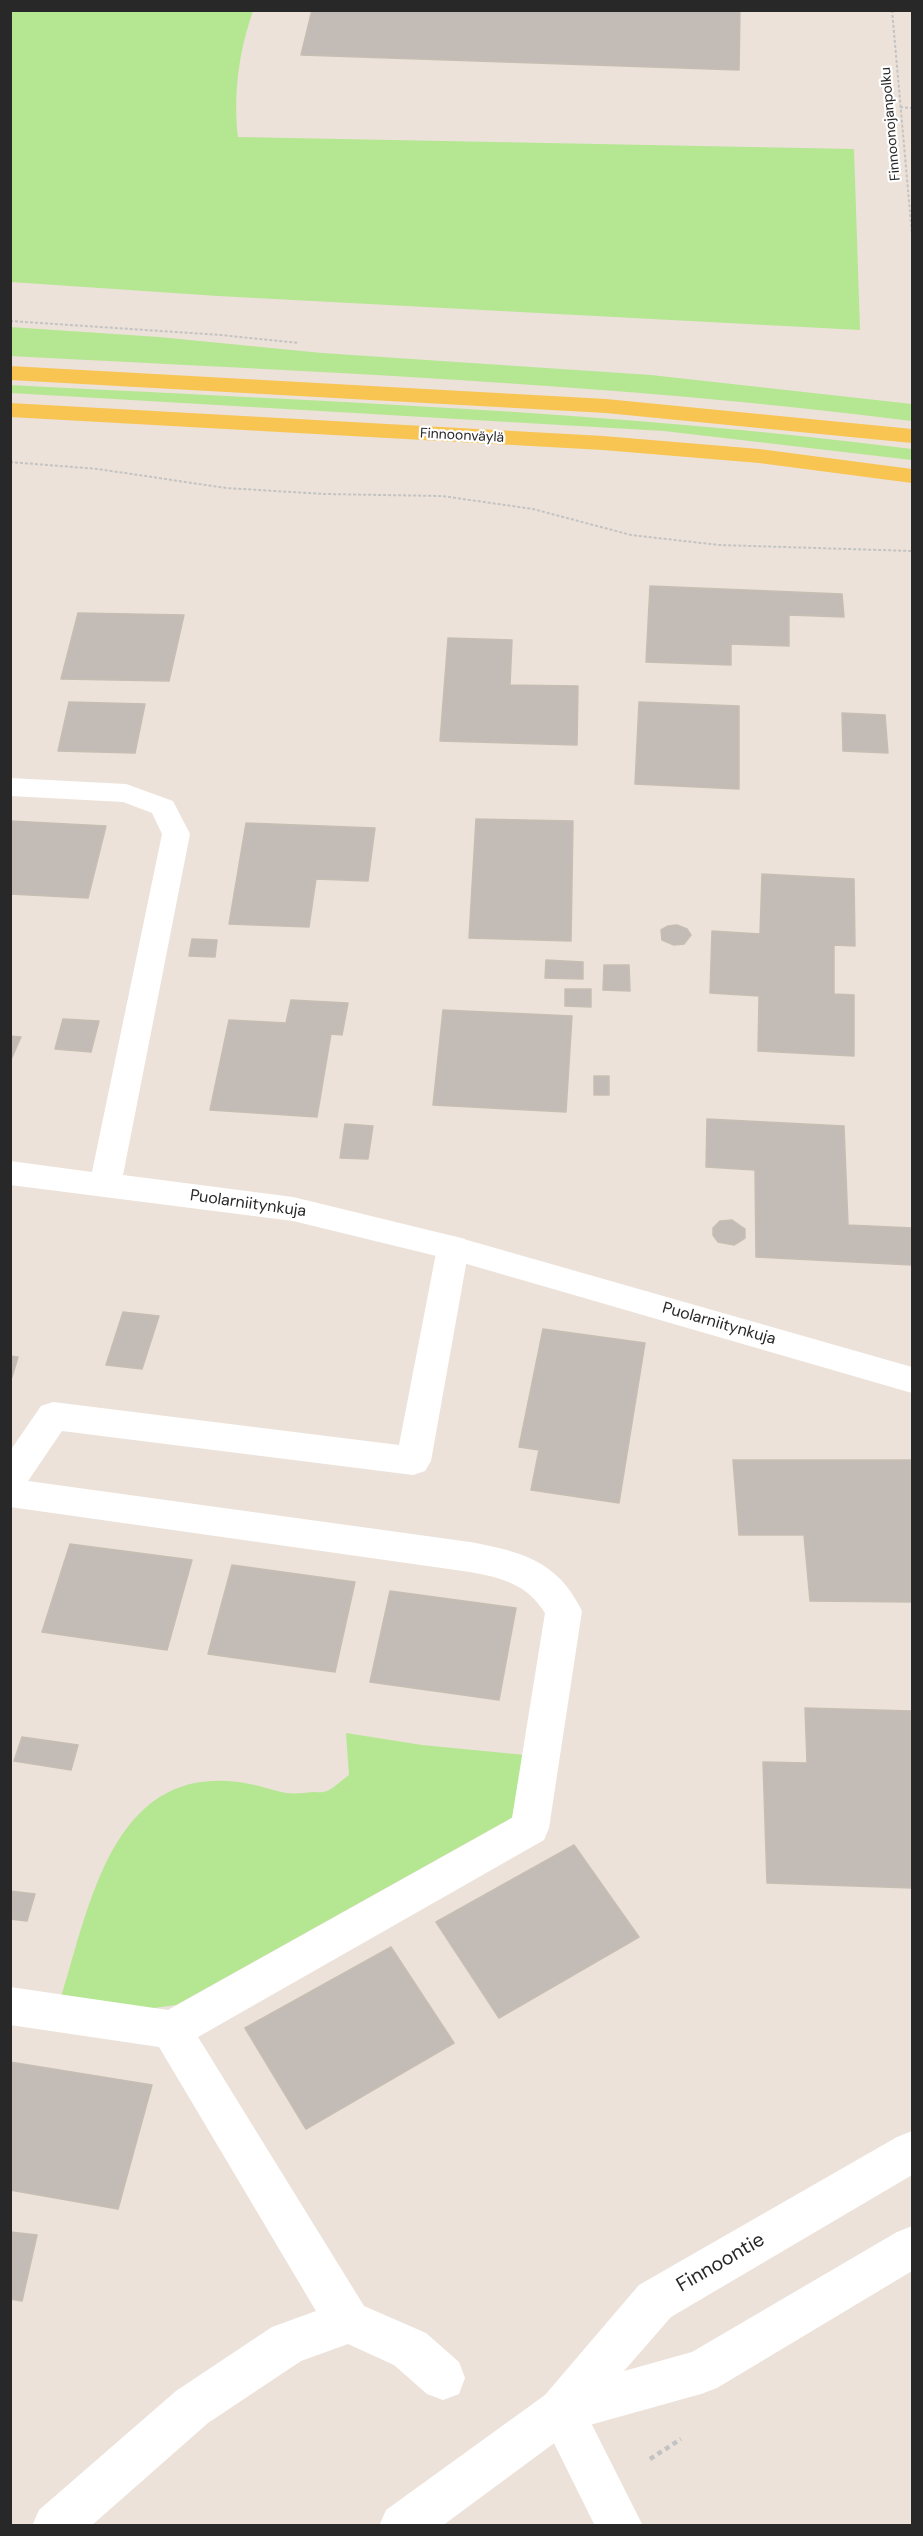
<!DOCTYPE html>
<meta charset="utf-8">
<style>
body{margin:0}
#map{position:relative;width:923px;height:2536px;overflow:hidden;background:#ece2d9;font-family:"DM Sans",sans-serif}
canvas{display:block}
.frame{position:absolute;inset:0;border:12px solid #282828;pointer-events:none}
</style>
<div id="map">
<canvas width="923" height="2536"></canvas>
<div class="frame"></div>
</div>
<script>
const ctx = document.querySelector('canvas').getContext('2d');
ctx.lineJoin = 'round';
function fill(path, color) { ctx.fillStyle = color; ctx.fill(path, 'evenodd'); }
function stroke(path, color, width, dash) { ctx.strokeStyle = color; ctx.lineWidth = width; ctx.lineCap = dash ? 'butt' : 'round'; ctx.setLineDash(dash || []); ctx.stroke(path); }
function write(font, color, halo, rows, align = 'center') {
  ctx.font = font + ' "DM Sans",sans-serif'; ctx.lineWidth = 4.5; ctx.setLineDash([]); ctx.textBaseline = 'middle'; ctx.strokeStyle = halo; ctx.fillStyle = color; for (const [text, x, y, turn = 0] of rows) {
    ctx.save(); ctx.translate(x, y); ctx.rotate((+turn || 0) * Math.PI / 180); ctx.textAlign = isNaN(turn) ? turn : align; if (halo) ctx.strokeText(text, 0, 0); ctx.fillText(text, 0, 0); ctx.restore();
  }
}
fill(new Path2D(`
 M10,11H253C239,51 233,94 238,137L854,149L860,330L218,296L11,282Z
 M10,327L159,337L322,353L651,375L912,404V421C614,383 311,372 11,356Z
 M10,385C311,401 614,411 912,449V460L664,431L11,393Z
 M346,1733L422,1745L525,1755L513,1817L176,2005L131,2011L59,2004C90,1906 112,1757 250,1784C262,1786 274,1791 286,1793C294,1794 304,1793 313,1792C317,1792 323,1793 327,1791C334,1788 342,1780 349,1775Z`), '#b5e692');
const building = new Path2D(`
 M312,10H740L739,70L301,55Z
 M650,586L842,594L844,617L789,615V646L731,644V665L646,662Z
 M78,613L184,615L169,681L61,679Z
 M448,638L512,640L510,685L578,686L577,745L440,741Z
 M69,702L145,704L135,753L58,751Z
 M639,702L739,706V789L635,784Z
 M842,713L885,715L888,753L843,751Z
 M476,819L573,821L571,941L469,938Z
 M10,821L106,826L88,898L10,894Z
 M246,823L375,828L368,881L316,879L309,927L229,924Z
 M762,874L854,879L855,946L834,945V994L854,995V1056L758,1051L759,996L710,993L712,931L760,934Z
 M677,925L687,929L691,935L684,944L674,945L662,940L661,930L668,926Z
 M192,939L217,940L215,957L189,956Z
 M546,960L583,962V979L545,978Z
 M604,965H629L630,991L603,990Z
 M565,989H591V1007L565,1006Z
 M291,1000L348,1003L342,1035L331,1034L317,1117L210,1110L229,1020L286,1023Z
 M443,1010L572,1016L566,1112L433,1105Z
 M63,1019L99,1021L91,1052L55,1049Z
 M10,1036L21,1037L10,1062Z
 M594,1076H609V1095H594Z
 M707,1119L844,1126L848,1225L912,1228V1265L756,1257L755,1170L706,1167Z
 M345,1124L373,1126L368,1159L340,1158Z
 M732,1220L745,1229V1238L734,1245L718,1242L713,1235V1228L720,1221Z
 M123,1312L159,1316L142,1369L106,1365Z
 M543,1329L645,1343L619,1503L531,1490L539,1450L519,1447Z
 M10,1356L18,1357L12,1377H10Z
 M733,1460H912V1602L810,1601L804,1535H739Z
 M70,1544L192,1560L167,1650L42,1632Z
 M232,1565L355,1582L335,1672L208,1654Z
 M390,1591L516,1608L499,1700L370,1682Z
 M805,1708L912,1711V1888L767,1883L763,1762L807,1763Z
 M22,1737L78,1745L71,1770L14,1761Z
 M574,1845L639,1937L499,2018L436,1922Z
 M10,1891L35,1894L27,1921L10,1919Z
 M391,1947L454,2043L306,2129L245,2028Z
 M10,2062L152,2085L118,2209L10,2190Z
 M10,2232L37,2235L22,2301L10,2299Z`);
fill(building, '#c3bcb6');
stroke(building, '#c7beb3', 1.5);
stroke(new Path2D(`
 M892,10L912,235
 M900,107L912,108
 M10,321L221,335L299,343
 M10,462L98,469L226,488L324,494L442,496L533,509L631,535L719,545L912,551`), '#c3c3c3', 2, [3, 2]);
stroke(new Path2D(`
 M650,2459L681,2439`), '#c3c3c3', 4.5, [5, 4]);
fill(new Path2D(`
 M453,1236L465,1239L469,1248L431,1461L425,1471L413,1475L62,1431L28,1481L470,1542C522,1552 557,1560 582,1611L549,1828L544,1840L198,2037L364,2306L426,2333L459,2362L465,2378L459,2394L443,2400L427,2394L394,2365L348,2344L301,2361L208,2423L91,2526H32L39,2510L176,2391L272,2327L316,2311L159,2047L10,2025V1987L168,2010L512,1818L545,1613C527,1584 502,1578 470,1572L10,1507V1451L41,1406L53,1402L399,1445L437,1248L441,1239Z
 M561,2388L577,2395L643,2526H595L538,2411L545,2395Z`), '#fff');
fill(new Path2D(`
 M10,778L126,784L173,801L190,834L123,1175L293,1197L453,1236L912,1367V1393L453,1260L293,1221L10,1185V1161L92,1172L162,834L152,813L123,802L10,796Z`), '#fff');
fill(new Path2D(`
 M912,2131V2175L671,2317L624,2371L692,2352L897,2232L912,2226V2271L717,2388L701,2394L572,2430L442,2526H379L386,2510L545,2395L639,2285L897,2137Z`), '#fff');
fill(new Path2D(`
 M10,366L606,399L912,429V443L606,413L10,380Z
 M10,403L603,436L759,449L912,469V483L759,463L603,450L10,417Z`), '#f8c452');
write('14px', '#282828', '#fff', [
 ["Finnoonojanpolku",891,124,-95],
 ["Finnoonväylä",462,436,3]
]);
write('16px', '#282828', '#fff', [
 ["Puolarniitynkuja",248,1204,8],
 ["Puolarniitynkuja",719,1324,16]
]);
write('20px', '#282828', '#fff', [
 ["Finnoontie",721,2263,-30]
]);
</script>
